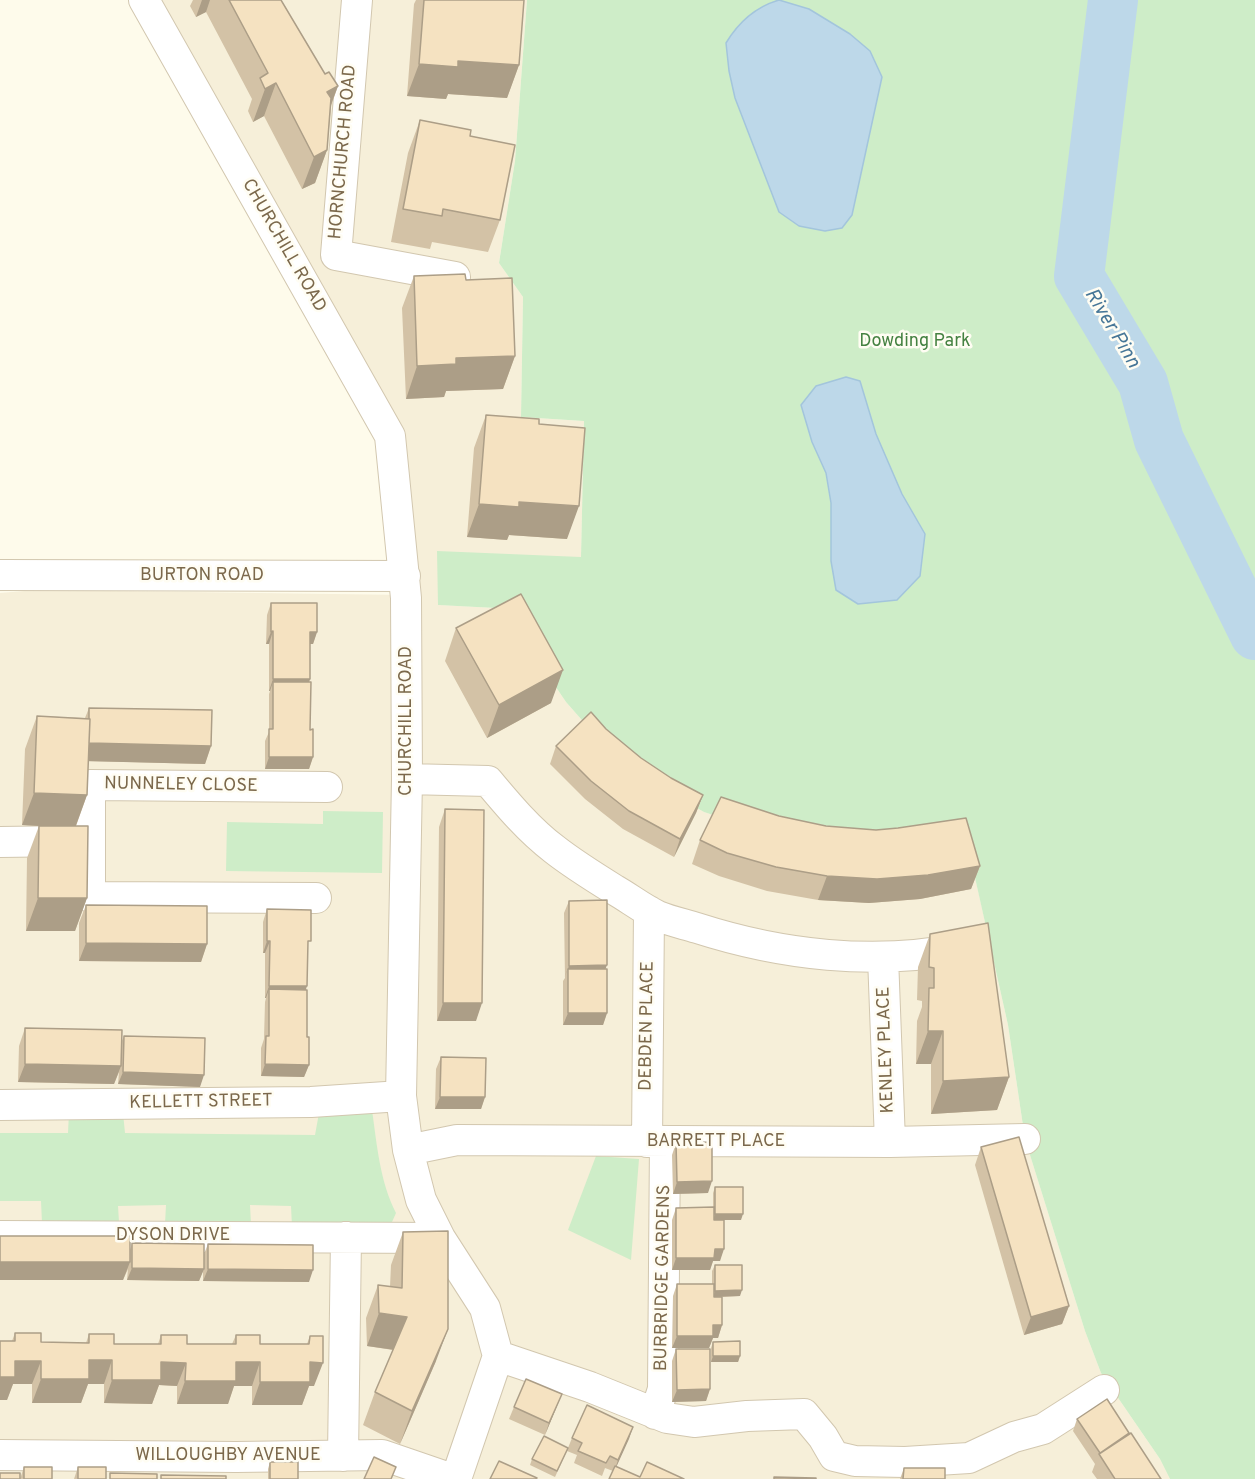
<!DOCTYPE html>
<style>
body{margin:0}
canvas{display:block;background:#fefbeb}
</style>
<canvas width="1255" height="1479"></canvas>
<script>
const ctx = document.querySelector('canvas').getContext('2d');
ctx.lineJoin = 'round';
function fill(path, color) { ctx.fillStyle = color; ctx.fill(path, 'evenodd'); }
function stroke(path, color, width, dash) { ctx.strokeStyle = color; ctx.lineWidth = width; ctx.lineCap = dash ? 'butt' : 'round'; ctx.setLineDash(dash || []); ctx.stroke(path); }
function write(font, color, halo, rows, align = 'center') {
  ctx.font = font + ' Overpass,sans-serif'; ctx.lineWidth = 5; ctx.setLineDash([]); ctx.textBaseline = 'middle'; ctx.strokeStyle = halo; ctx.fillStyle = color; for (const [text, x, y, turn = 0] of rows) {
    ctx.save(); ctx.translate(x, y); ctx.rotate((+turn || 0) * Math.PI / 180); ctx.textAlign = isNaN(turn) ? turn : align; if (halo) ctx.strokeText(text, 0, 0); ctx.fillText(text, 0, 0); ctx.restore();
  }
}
fill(new Path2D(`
 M148,0H527L515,161L499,263L523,297L521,417L584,421L581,558L438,552V605L497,608L528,646L566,702L588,727L662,788L704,812L746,826L965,832L1008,1025L1025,1139L1085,1331L1101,1373L1160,1459L1170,1479H0V593L37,590L406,595L393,436Z`), '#f6efd9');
fill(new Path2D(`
 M527,0H1255V1479H1170L1160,1459L1101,1373L1085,1331L1025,1139L1008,1025L965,833L746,826L704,812L663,789L588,727L566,702L528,646L496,608L438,605L437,551L581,557L584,421L521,417L523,297L499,263L515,161Z
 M323,811L383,812L382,873L226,871L227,822L323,824Z
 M372,1110C377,1145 380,1182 396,1213L392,1222L292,1227L291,1206L250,1205L251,1224H165L166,1205L118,1206L119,1222L42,1223L41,1201H0V1133H68L69,1112L123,1113L125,1133L315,1135L319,1113Z
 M596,1156L639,1159L631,1260L568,1230Z`), '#ceedc8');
const water = new Path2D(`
 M779,0L809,9L850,34L870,51L882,77L852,215L842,228L825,231L799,226L779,212L735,98L729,71L726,43C738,23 755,7 779,0Z
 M846,377L860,381L876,434L902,494L925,534L920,576L897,600L858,604L836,590L831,561V503L826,473L812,442L801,405L816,386Z`);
fill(water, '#bdd8e9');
stroke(water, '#a3c5dc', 1.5);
stroke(new Path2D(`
 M1113,0L1079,276L1143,383L1159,440L1255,635`), '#bdd8e9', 50);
const minor = new Path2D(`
 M144,0L390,436L406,598L407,779L401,1096L408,1150L421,1200L440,1238L485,1308L498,1356L456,1479
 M357,0L336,255L455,277
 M0,575L405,576
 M407,779L488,781C508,805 529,830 554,849C573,864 594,877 615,890C629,898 643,909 658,916C670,921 684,924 697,928C781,955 874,966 962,948
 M0,842L72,841
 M316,898L90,897V785L327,787
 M883,957L890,1142
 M0,1105L311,1102L401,1096
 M647,1142L649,911
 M408,1150L457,1140L890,1142L1025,1139
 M0,1236L440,1238
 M498,1356L590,1387L667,1418L694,1422L747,1416L804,1414L823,1437L834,1456L855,1461L905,1462L969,1458L1014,1437L1043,1429L1104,1390
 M655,1414L663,1389L665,1142
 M0,1455L236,1457L382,1455L452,1479
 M343,1456L346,1237`);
stroke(minor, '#d2c7af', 32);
stroke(minor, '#fff', 30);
fill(new Path2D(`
 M193,0H281L325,74L338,86L331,106L327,150L315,183L302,189L264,116L253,122L248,111L252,99L206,12L196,17L190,6Z
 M416,0H524L519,65L507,98L448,94L446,99L407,96L414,4Z
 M420,120L470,136L500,220L488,252L432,242L430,249L391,242L408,153Z
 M414,276L466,280L515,356L503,389L446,391L444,397L406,399L402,308Z
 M486,415L539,424L567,539L509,535L507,540L467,537L474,448Z
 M271,603L317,632L313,644H310V679L309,682L310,730L313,757L309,769H265V741L269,732V694L270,691H269V644H266L267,615Z
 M456,628L551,703L487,738L445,661Z
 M89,708L211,746L205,764L88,761L87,795L76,826L87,898L75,931H26L27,858L39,826L22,825L25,749L37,716L85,718Z
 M606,729L641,758L671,778L703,795L696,813L674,857L623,829L585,799L550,764L556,746Z
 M445,809L476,1021H437L439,827Z
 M779,816L980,866L971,889L920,899L869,903L818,900L767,891L719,876L692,864L700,840Z
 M569,901L605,969L607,1013L603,1025H563V981L565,978L564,913Z
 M86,905L207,944L201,962L79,961V923Z
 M267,909L308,949L306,990L307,1037L309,1065L304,1077L261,1076V1048L264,1039L265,1002L266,998H265V953H263V922Z
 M930,934L1009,1077L997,1110L931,1114V1064H916L917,1021L922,1007V1001L917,1000L918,967Z
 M25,1028L121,1043L124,1036L200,1087L118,1084L119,1072L114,1084L18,1082L19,1046Z
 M441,1057L485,1097L481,1109H435L436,1069Z
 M676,1143L708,1193L673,1194L672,1155Z
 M981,1147L1069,1306L1062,1324L1024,1335L975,1165Z
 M715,1187L741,1220H724L720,1261H713L710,1270H672V1220L676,1208L713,1207V1193Z
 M403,1232L436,1361L400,1444L363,1425L375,1392L393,1350L367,1346L366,1318L378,1285L390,1287L391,1265Z
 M0,1236L130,1250L132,1243L204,1254L208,1244L309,1282L203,1281V1271L199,1281L127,1280L128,1269L123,1280H0Z
 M715,1265L740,1296L721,1297L722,1325L718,1338H713L709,1348H672L673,1296L677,1284H712V1271Z
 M15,1333L41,1342L86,1343L89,1334L114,1344H158L161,1335L187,1344H232L236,1335L260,1344H307L310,1336L314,1386H309L302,1405H252V1386H234L228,1404H177V1386L159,1385L152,1404L104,1403V1384H88L81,1403H32V1384H13L7,1400L12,1341Z
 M713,1342L740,1356L738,1362H711V1348Z
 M676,1349L710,1389L706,1401L672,1402V1361Z
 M557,1406L545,1435L509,1419L514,1407Z
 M1077,1419L1129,1433V1435L1161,1479H1097L1092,1472L1095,1464L1073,1431Z
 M633,1427L616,1467L640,1477L684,1479H609L613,1471L605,1468L602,1476L574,1463L577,1455L567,1451L555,1477L530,1465L532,1459L568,1448L572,1438Z
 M270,1462L298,1479H268V1469Z
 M24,1467L52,1479H0H20Z
 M78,1467L106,1479H74Z
 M904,1468L945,1479H900Z`), '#d3c2a6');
fill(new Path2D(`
 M202,0H210L206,12L196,17Z
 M458,61L519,65L507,98L448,94L446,99L407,96L419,64Z
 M276,83L264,116L253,122L265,89Z
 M338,86L326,118L327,92Z
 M327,150L315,183L302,189L314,157Z
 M515,356L503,389L446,391L444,397L406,399L417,366L456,358Z
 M519,502L579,506L567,539L509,535L507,540L467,537L479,504Z
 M273,631L269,644H266L271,632Z
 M310,632H317L313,644H306Z
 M563,670L551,703L487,738L499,705Z
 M273,679H310L306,691L273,682L270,691H269Z
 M88,743L211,746L205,764L82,761Z
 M269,757H313L309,769H265Z
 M34,793L87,795L75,828L22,825Z
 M703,795L696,813L674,857L680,839Z
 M980,866L971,889L920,899L869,903L818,900L827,876Z
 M38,898H87L75,931H26Z
 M267,941H270L265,953H263Z
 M86,943L207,944L201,962L79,961Z
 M607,965L602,978L568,969L564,978L569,966Z
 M269,986H307L303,998L269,989L266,998H265Z
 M443,1003H482L476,1021H437Z
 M568,1013H607L603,1025H563Z
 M928,1031H943L931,1064H916Z
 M25,1064L121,1066L114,1084L18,1082Z
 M265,1064L309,1065L304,1077L261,1076Z
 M123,1072L204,1075L200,1087L118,1084Z
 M1009,1077L997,1110L931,1114L943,1081Z
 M440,1097H485L481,1109H435Z
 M712,1181L708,1193L673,1194L677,1182Z
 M715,1214H743L741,1220H713Z
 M715,1249H724L720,1261H713L710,1270H672L676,1258Z
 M0,1262H130L123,1280H0Z
 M132,1268L204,1269L199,1281L127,1280Z
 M208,1269L313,1270L309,1282L203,1281Z
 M742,1290L740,1296L713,1297L715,1291Z
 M1069,1306L1062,1324L1024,1335L1031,1317Z
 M379,1313L407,1317L395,1350L367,1346Z
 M713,1325H722L718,1338H713L709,1348H672L677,1336Z
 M448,1329L436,1361L400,1444L412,1411Z
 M713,1356H740L738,1362H711Z
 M89,1360H112L104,1384H88L81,1403H32L41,1379Z
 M15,1361H41L32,1384H13L7,1400H0V1377Z
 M161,1362L186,1363L177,1386L159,1385L152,1404L104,1403L112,1380Z
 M236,1362H260L252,1386H234L228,1404H177L185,1381Z
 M310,1362L323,1363L314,1386H309L302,1405H252L260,1382Z
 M710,1389L706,1401L672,1402L677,1390Z
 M562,1394L557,1406L545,1435L549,1423Z
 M633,1427L629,1439L614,1472L618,1460Z`), '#ac9e87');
const building = new Path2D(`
 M229,0H281L325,74L329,72L338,86L327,92L331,98L327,150L314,157L276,83L265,89L260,78L268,73Z
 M424,0H524L519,65L458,61V67L419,64Z
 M420,120L471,130L470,136L515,145L500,220L443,209L442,216L403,209Z
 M465,274L466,280L512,278L515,356L456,358V364L417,366L414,276Z
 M486,415L539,419V424L585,428L579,506L519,502V507L479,504Z
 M521,594L563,670L499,705L456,628Z
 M271,603H317V632H310V679H273V631L271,632Z
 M273,682H311L310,730L313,729V757H269V729H273Z
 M89,708L212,710L211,746L89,743L90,719H89Z
 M591,712L606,729L641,758L671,778L703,795L680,839L629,811L591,781L556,746Z
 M37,716L90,719L87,795L34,793Z
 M721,797L779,816L826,826L876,830L898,828L966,818L980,866L928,875L877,879L827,876L776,867L727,853L700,840Z
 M445,809L484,810L482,1003H443Z
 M39,826H88L87,898H38Z
 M607,900V965L569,966V901Z
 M86,905L207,906V944L86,943Z
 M267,909L311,910V941H308L307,986H269L270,941H267Z
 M988,923L1009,1077L943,1081V1031H928L929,988H934V968L929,967L930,934Z
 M568,969H607V1013H568Z
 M269,989L307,990V1037H309V1065L265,1064L266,1036H269Z
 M25,1028L122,1030L121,1066L25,1064Z
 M124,1036L205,1038L204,1075L123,1072Z
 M441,1057L486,1058L485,1097H440Z
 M1019,1137L1069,1306L1031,1317L981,1147Z
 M712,1142V1181L677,1182L676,1143Z
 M715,1187H743V1214H715Z
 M714,1207V1220H724V1249H715L714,1258H676V1208Z
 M448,1231V1329L412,1411L375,1392L407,1317L379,1313L378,1285L402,1288L403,1232Z
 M0,1236H130V1262H0Z
 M132,1243L204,1244V1269L132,1268Z
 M208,1244L313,1245V1270L208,1269Z
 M715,1265H742V1290L715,1291Z
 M677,1284H714V1297H722V1325H713V1336H677Z
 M15,1333H41V1342L89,1343V1334H114V1344H161V1335H187V1344H236V1335H260V1344H309L310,1336H323V1363L310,1362V1382H260V1362H236V1381H185L186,1363L161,1362V1380H112V1360H89V1379H41V1361H15V1377H0V1341H15Z
 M740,1341V1356H713V1342Z
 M676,1349H710V1389L677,1390Z
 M526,1379L562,1394L549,1423L514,1407Z
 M1107,1399L1129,1433L1100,1453L1077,1419Z
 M587,1405L633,1427L618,1460L610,1456L606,1463L578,1451L582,1443L572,1438Z
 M1131,1433L1161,1479H1115L1099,1454Z
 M544,1436L568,1448L557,1471L532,1459Z
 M374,1457L396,1467L391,1479H364Z
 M499,1461L537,1478L536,1479H490Z
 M270,1462H298V1479H270Z
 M647,1462L684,1479H609L615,1466L640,1477Z
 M24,1467H52V1479H24Z
 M78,1467H106V1479H78Z
 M904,1468H945V1479H903Z
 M0,1473H20V1479H0Z
 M110,1473L157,1474V1479H110Z
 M161,1475L226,1476V1479H161Z
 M774,1477L816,1478V1479H774Z`);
fill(building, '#f5e2c1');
stroke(building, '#ac9e87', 1.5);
write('18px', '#7b684b', '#fffdf3', [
 ["HORNCHURCH ROAD",344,152,-85],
 ["CHURCHILL ROAD",283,246,60],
 ["BURTON ROAD",202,576],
 ["CHURCHILL ROAD",407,721,-90],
 ["NUNNELEY CLOSE",181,786,1],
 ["DEBDEN PLACE",648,1026,-89],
 ["KENLEY PLACE",887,1050,-92],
 ["KELLETT STREET",201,1103,-1],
 ["BARRETT PLACE",716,1142],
 ["DYSON DRIVE",173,1236],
 ["BURBRIDGE GARDENS",664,1278,-89],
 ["WILLOUGHBY AVENUE",228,1456]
]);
write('18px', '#458242', '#fffdf3', [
 ["Dowding Park",915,342]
]);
write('italic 20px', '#467697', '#fffdf3', [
 ["River Pinn",1111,329,59]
]);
</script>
